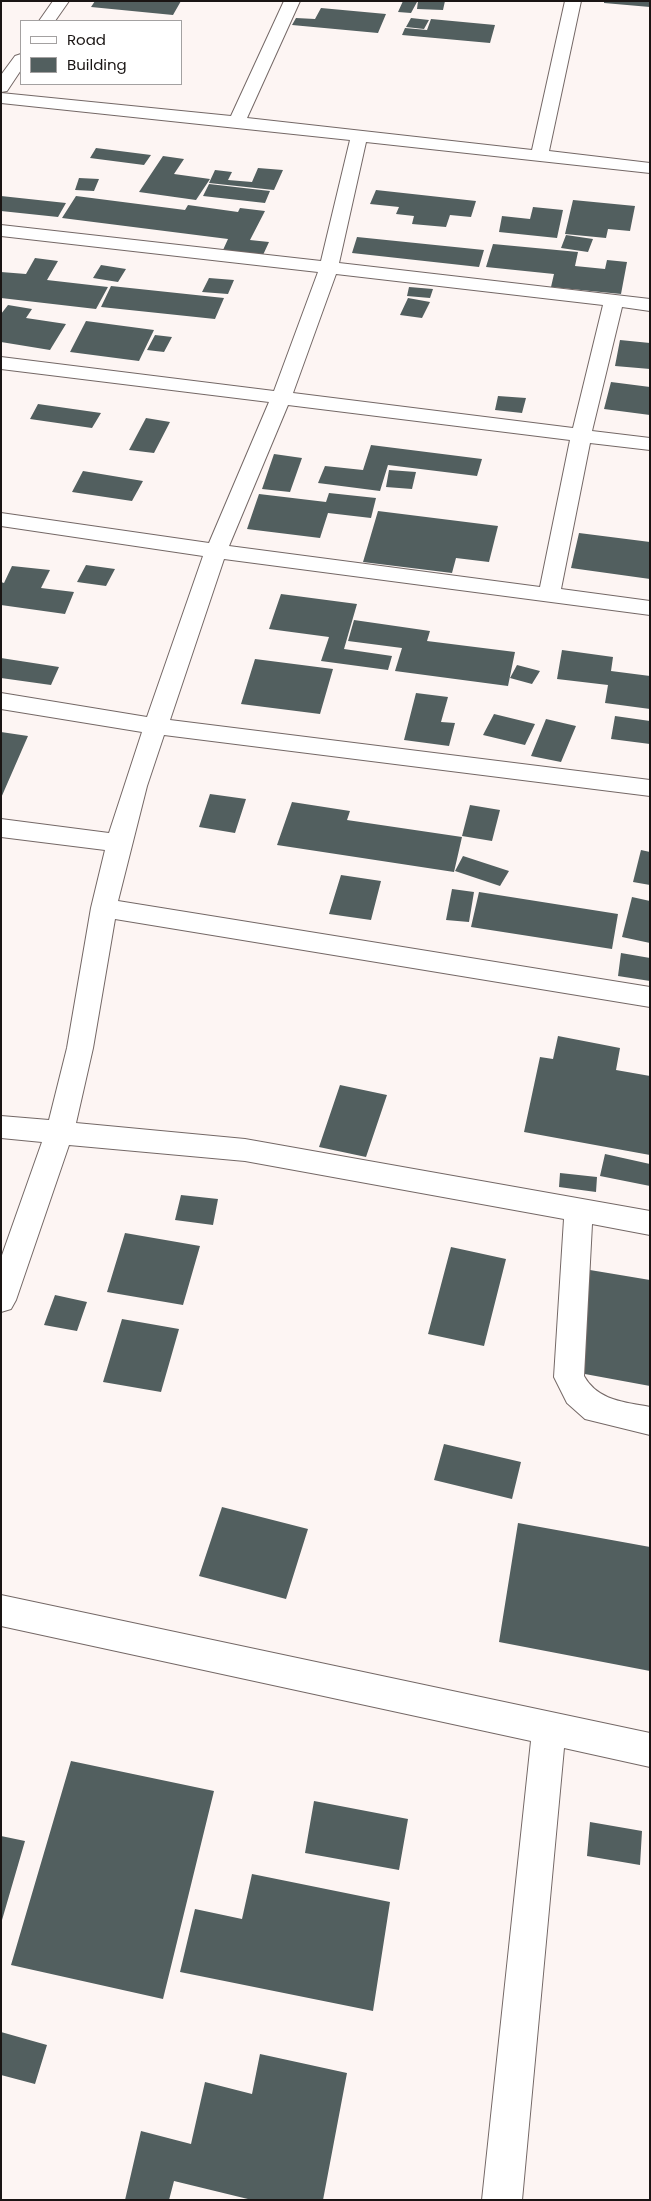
<!DOCTYPE html>
<style>
body{margin:0}
#map{position:relative;width:651px;height:2201px;overflow:hidden;background:#fdf5f3;font-family:Poppins,sans-serif}
canvas{display:block}
.frame{position:absolute;inset:0;border:2px solid #1a1514;pointer-events:none}
.legend{position:absolute;left:20px;top:20px;width:162px;height:65px;box-sizing:border-box;background:#fff;border:1px solid #a3a1a1;margin:0;padding:6px 9px;list-style:none;font-size:15px;color:#1a1514}
.legend li{display:flex;align-items:center;gap:10px;height:25px}
.legend b{width:25px;border:1px solid #a3a1a1}
</style>
<div id="map">
<canvas width="651" height="2201"></canvas>
<div class="frame"></div>
<ul class="legend">
<li><b style="height:6px;background:#fff"></b>Road</li>
<li><b style="height:14px;background:#525f5f"></b>Building</li>
</ul>
</div>
<script>
const ctx = document.querySelector('canvas').getContext('2d');
ctx.lineJoin = 'round';
function fill(path, color) { ctx.fillStyle = color; ctx.fill(path, 'evenodd'); }
function stroke(path, color, width, dash) { ctx.strokeStyle = color; ctx.lineWidth = width; ctx.lineCap = dash ? 'butt' : 'round'; ctx.setLineDash(dash || []); ctx.stroke(path); }
fill(new Path2D(`
 M95,1H181L173,15L91,7Z
 M403,1L417,2L411,13L398,12Z
 M418,1H445L443,10L417,9Z
 M604,1H650V7L604,3Z
 M321,8L386,14L378,33L292,25L296,18L315,19Z
 M411,18L429,20L424,29L406,27Z
 M431,19L495,25L490,43L402,35L405,28L427,30Z
 M96,148L151,155L144,165L90,158Z
 M163,156L184,159L174,174L210,179L196,200L139,192Z
 M258,168L283,170L274,190L209,183L215,170L232,172L228,180L252,182Z
 M79,178L99,179L94,191L75,190Z
 M209,184L270,191L265,203L203,196Z
 M376,190L476,201L471,217L450,215L446,227L412,224L414,216L396,214L399,207L370,204Z
 M1,196L66,203L58,217L1,211Z
 M76,196L185,210L188,205L238,212L240,208L265,211L250,240L269,242L263,255L223,250L228,239L62,218Z
 M573,200L635,206L630,231L608,229L606,238L565,234Z
 M533,207L563,210L557,238L499,232L502,216L530,219Z
 M566,235L593,239L588,252L561,248Z
 M357,237L484,250L479,267L352,253Z
 M493,244L578,252L575,266L605,269L607,260L627,262L621,294L551,287L554,274L486,267Z
 M35,258L58,261L47,280L108,287L96,309L1,298V272L26,274Z
 M101,265L126,269L118,282L93,278Z
 M209,278L234,280L228,294L202,292Z
 M111,286L224,298L215,319L101,307Z
 M409,287L433,289L430,298L407,296Z
 M408,298L430,302L422,318L400,315Z
 M8,305L32,309L26,318L66,324L50,350L1,342V314Z
 M86,321L154,330L139,361L70,352Z
 M155,335L172,337L164,352L147,350Z
 M620,340L650,343V369L615,366Z
 M611,382L650,387V415L604,409Z
 M498,396L526,398L522,413L495,410Z
 M38,404L101,413L92,428L30,419Z
 M146,418L170,422L154,453L129,450Z
 M371,445L482,459L477,476L388,465L380,491L318,483L325,466L363,470Z
 M274,454L302,458L290,492L262,489Z
 M389,470L416,472L412,489L386,487Z
 M83,471L143,481L132,501L72,492Z
 M329,493L376,498L371,518L328,513L320,538L247,529L259,494L326,502Z
 M378,511L498,526L489,562L456,558L452,573L363,562Z
 M579,533L650,542V579L571,568Z
 M86,565L115,569L106,586L77,582Z
 M12,566L50,570L41,588L74,592L65,614L1,605V582L4,583Z
 M281,594L357,604L344,649L392,656L388,670L321,661L329,637L269,629Z
 M354,620L430,631L427,641L515,652L508,686L395,671L402,648L348,641Z
 M562,650L613,657L611,671L650,676V709L605,703L608,685L557,679Z
 M1,658L59,667L51,685L1,678Z
 M255,659L333,669L320,714L241,704Z
 M517,665L540,671L532,684L510,678Z
 M416,693L448,697L441,722L455,723L449,746L404,740Z
 M494,714L535,724L525,745L483,735Z
 M615,716L650,721V744L611,739Z
 M546,719L576,726L561,762L531,756Z
 M1,732L28,736L1,798Z
 M210,794L246,799L235,833L199,827Z
 M292,802L350,811L347,820L462,837L454,872L277,845Z
 M470,805L500,810L492,841L462,836Z
 M641,850L650,852V885L633,882Z
 M463,856L509,871L500,886L455,871Z
 M341,875L381,881L371,920L329,914Z
 M452,889L474,892L469,922L446,920Z
 M479,892L618,914L612,949L471,927Z
 M632,897L650,901V943L622,937Z
 M621,953L650,958V981L618,976Z
 M558,1036L620,1048L616,1070L650,1076V1155L524,1132L540,1057L553,1059Z
 M340,1085L387,1095L366,1157L319,1147Z
 M605,1154L650,1164V1186L600,1176Z
 M560,1173L597,1177L596,1192L559,1187Z
 M181,1195L218,1199L213,1225L175,1220Z
 M125,1233L200,1246L183,1305L107,1292Z
 M451,1247L506,1259L484,1346L428,1334Z
 M590,1270L650,1280V1386L574,1372Z
 M55,1295L87,1302L77,1331L44,1325Z
 M122,1319L179,1329L161,1392L103,1382Z
 M444,1444L521,1462L512,1499L434,1480Z
 M222,1507L308,1529L286,1599L199,1576Z
 M518,1523L650,1547V1671L499,1642Z
 M71,1761L214,1791L163,1999L11,1965Z
 M314,1801L408,1819L399,1870L305,1853Z
 M590,1822L642,1831L640,1865L587,1856Z
 M1,1836L25,1841L2,1920H1Z
 M252,1874L390,1902L373,2011L180,1972L195,1909L242,1919Z
 M1,2032L47,2045L35,2084L1,2075Z
 M260,2054L347,2073L323,2200H252L174,2181L169,2200H125L141,2131L191,2144L205,2082L252,2094Z`), '#525f5f');
const minor = new Path2D(`
 M53,1H69L55,21H39Z
 M284,1H300L247,118L532,150L565,1H581L549,151L650,163V173L366,142L339,263L650,299V311L622,307L592,431L650,438V450L590,443L561,589L650,601V615L224,559L170,720L650,780V796L164,735L147,786L118,901L650,987V1007L115,919L93,1048L76,1123L245,1139L650,1211V1235L592,1224L584,1376C598,1401 625,1402 650,1407V1435L585,1419L567,1403L554,1377L564,1219L245,1161L69,1145L16,1300L11,1309L1,1312V1258L42,1142L1,1138V1116L49,1120L67,1048L91,908L105,850L1,837V819L109,833L142,732L1,709V693L147,717L203,556L1,526V513L209,543L269,402L1,369V357L274,391L318,272L1,236V225L321,261L350,140L1,103V93L231,116ZM336,274L603,305L573,428L293,393ZM288,405L570,440L540,587L229,546Z
 M21,54V70L7,91L1,92V75L15,56Z
 M1,1595L650,1733V1767L564,1748L522,2200H482L531,1741L1,1626Z`);
stroke(minor, '#746866', 2);
fill(minor, '#fff');
</script>
